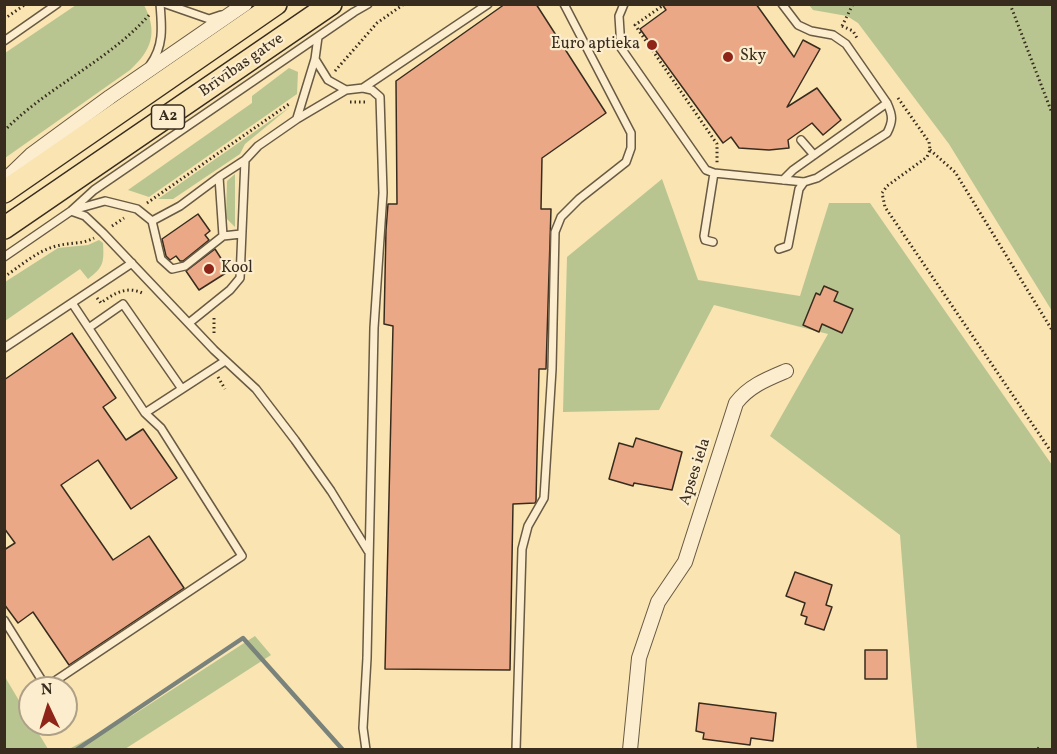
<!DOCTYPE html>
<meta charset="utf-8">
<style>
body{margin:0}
#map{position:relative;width:1057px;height:754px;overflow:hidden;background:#f9e4b2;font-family:Vollkorn,serif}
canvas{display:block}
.frame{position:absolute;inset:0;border:6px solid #382c1e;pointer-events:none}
.north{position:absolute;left:18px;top:676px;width:60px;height:60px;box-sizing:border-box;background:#fbedcd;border:2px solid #ada087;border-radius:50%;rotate:356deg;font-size:16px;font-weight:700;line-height:24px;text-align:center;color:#382c1e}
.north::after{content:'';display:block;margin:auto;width:21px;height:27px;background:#8f2418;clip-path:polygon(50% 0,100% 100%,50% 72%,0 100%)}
</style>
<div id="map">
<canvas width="1057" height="754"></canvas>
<div class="frame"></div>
<div class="north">N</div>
</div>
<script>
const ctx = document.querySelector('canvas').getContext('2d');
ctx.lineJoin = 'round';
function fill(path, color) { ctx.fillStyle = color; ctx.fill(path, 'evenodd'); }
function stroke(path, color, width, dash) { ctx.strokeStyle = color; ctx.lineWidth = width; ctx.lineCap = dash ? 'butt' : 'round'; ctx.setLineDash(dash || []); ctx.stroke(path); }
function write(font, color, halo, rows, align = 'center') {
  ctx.font = font + ' Vollkorn,serif'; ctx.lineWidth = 4.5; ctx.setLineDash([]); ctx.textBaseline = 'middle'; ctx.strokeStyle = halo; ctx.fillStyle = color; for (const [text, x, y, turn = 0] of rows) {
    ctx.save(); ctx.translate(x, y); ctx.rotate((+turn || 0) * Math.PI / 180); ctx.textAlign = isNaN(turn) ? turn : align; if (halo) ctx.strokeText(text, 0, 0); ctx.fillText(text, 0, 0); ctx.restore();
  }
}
fill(new Path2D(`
 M76,5H144C158,32 152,50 130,70L5,158V53Z
 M809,5H1052V311L949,144L858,23L847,16L813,10Z
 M289,68L298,72L297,94L149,197L128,190L252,103V96Z
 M290,107L245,144L240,154L173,199H158Z
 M235,174V227L226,218L227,181Z
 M662,179L698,280L800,296L829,203H870L1052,465V749H917L900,535L770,436L828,334L714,305L659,410L563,412L567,257Z
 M99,240L103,243C104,262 104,267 88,279L80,269L5,321V282L58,248L88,245Z
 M255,636L271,655L125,749H69L133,715Z
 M5,677L30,719V724H33L48,749H5Z`), '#b8c590');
stroke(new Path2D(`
 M76,750L243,638L343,750`), '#79827b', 4.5);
const building = new Path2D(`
 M505,4H536L606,113L542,158L541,209H551L546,369H539L536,501L535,503L513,504L510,670L385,669L393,326L384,324L386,230L388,204H397L396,81Z
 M662,4H756L794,57L803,40L820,49L787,107L817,88L841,120L823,135L812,123L788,140L789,148L769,150L739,148L731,137L723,143L640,29L666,10Z
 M198,214L210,231L205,235L209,240L183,261H180L176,256L170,260L166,256L162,239Z
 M215,249L229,271L199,290L186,271Z
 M824,286L838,292L834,301L853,309L842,333L822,324L819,332L803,325L816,293L820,295Z
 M72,333L116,398L103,407L126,440L143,429L177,478L131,509L98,460L61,485L113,560L149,536L184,588L69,665L33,612L18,623L4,604V550L15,543L4,528V380Z
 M636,438L682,452L672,490L634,483L633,486L609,479L619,443L633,447Z
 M795,572L832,585L826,605L832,607L824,630L805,624L807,617L801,615L805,603L786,596Z
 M865,650H887V679H865Z
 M699,703L776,713L773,741L751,738L750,745L703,739L704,733L696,731Z`);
fill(building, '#eba887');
stroke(building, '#382c1e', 1.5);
const service = new Path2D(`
 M166,4L209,19L221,15
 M624,4L619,16L621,48L706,170L714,173L804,182L817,178L887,133C893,121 893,116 887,103L846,44L833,35L811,31L798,25L782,4
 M4,41L57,4
 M315,59L328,80L346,90
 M150,65C164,46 162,27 160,4
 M363,88L488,4
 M297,118L315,59L318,37
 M801,140L814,155
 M783,180L793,170L887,103
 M73,210L105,201L137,209L152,221L161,259L172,269L185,266L223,236L241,234
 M71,211L85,216L103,233L214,350L256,389L295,440L331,491L368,551
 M152,221L180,206L219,177
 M223,236L219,177L245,160L258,146L297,119L346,90L363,88L372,90L380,97L383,193L374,328L367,658L363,728L366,750
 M713,242L705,240L704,236L714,173
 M779,249L788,246L799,189L804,182
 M4,257L71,211L94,190L354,12L368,4
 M72,303L145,413
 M189,323L230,290L240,278L245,160
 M90,327L123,304L182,389
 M4,348L132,263
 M4,620L46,687L242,556L161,428L145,413L225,361
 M516,750L522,549L528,526L544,498L552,369L555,232L561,217L579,199L626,162L631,148V133L564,4`);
const minor = new Path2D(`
 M4,181L31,155L110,97L245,4
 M630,750L639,658L658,602L685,562L736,403C749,386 767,379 786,371`);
const trunk = new Path2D(`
 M4,192L276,4
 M4,228L331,4`);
stroke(service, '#685a43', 10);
stroke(minor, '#685a43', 16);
stroke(trunk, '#382c1e', 24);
stroke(new Path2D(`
 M665,4L635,25L717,144V163
 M1010,4L1052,113
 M4,19L26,4
 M842,26L853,31L857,38
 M842,26L853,4
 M335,71L377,23L404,4
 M898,98L929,142L930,150L927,157L887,186L882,193L885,207L1052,453
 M350,102H368
 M4,131C48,86 109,61 150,14
 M930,150L955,172L1052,330
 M147,203L289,104
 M112,226L124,218
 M4,277C19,267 36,252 53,247C67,242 81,245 94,238
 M97,298L101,303C114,293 128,285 144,294
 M214,333V316
 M218,377L225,389
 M1037,748L1041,750`), '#382c1e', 3, [1.5, 3]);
stroke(service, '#fbedcd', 7);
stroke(minor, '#fbedcd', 14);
stroke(trunk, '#f9e4b2', 21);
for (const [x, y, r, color] of [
 [652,45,6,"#8f2418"],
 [728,57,6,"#8f2418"],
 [209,269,6,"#8f2418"]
]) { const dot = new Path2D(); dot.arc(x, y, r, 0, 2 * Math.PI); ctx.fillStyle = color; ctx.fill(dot); stroke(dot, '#fbedcd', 2); }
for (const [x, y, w] of [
 [168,117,33]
]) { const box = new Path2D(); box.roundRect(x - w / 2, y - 12, w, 24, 4.5); ctx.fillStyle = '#fbedcd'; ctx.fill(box); stroke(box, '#382c1e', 1.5); }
write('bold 15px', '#382c1e', null, [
 ["A2",168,117]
]);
write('16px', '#382c1e', '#fbedcd', [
 ["Euro aptieka",640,45,"right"],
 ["Sky",740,57],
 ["Kool",221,269]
], 'left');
write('16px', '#382c1e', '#fbedcd', [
 ["Brīvības gatve",242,66,-35],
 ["Apses iela",696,472,-72]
]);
</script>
